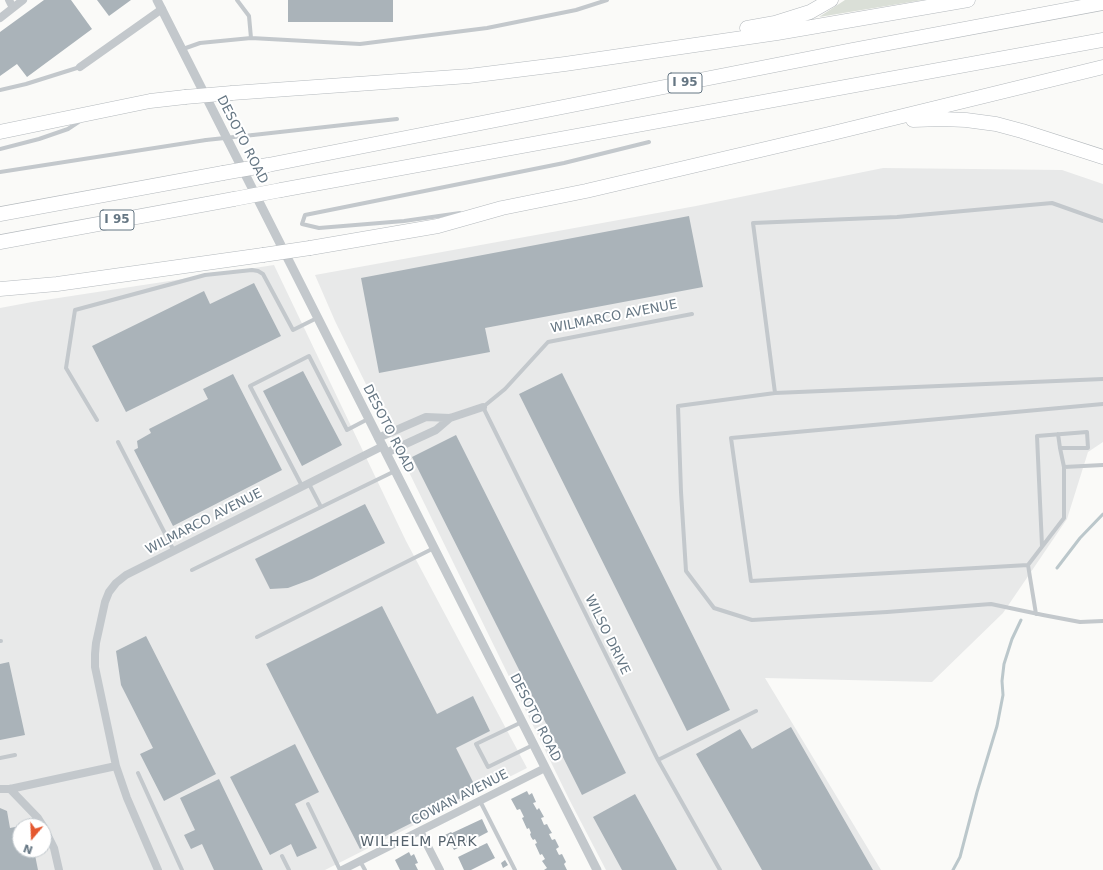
<!DOCTYPE html>
<html>
<head>
<meta charset="utf-8">
<style>
	body { margin:0 }
	#map { position:relative; width:1103px; height:870px; overflow:hidden; background:#fafaf8; font-family:"DejaVu Sans",sans-serif }
	canvas { display:block }
	.north { position:absolute; left:12px; top:818px; width:40px; height:40px; box-sizing:border-box; background:#fff; border:1px solid #c1c8cd; border-radius:50%; rotate:199deg; font-size:11px; font-weight:700; line-height:16px; text-align:center; color:#657683 }
	.north::after { content:''; display:block; margin:auto; width:14px; height:18px; background:#e4572e; clip-path:polygon(50% 0,100% 100%,50% 72%,0 100%) }
</style>
</head>
<body>
<div id="map">
<canvas width="1103" height="870"></canvas>
<div class="north">N</div>
</div>
<script>
const g = document.querySelector('canvas').getContext('2d');
g.lineJoin = 'round';
function fill(path, color) {
  g.fillStyle = color;
  g.fill(path, 'evenodd');
}
function shape(rows) {
  const path = new Path2D();
  for (const r of rows) {
    path.moveTo(r[0], r[1]);
    for (let i = 2; i < r.length; i += 2) path.lineTo(r[i], r[i + 1]);
  }
  return path;
}
function strokePath(path, color, width, dash) {
  g.strokeStyle = color;
  g.lineWidth = width;
  g.lineCap = dash ? 'butt' : 'round';
  g.setLineDash(dash || []);
  g.stroke(path);
}
function drawText(font, color, halo, rows, align = 'center') {
  g.font = font + ' "DejaVu Sans",sans-serif';
  g.lineWidth = 4;
  g.setLineDash([]);
  g.textBaseline = 'middle';
  g.strokeStyle = halo;
  g.fillStyle = color;
  for (const [text, x, y, turn = 0] of rows) {
    g.save();
    g.translate(x, y);
    g.rotate((+turn || 0) * Math.PI / 180);
    g.textAlign = isNaN(turn) ? turn : align;
    if (halo) g.strokeText(text, 0, 0);
    g.fillText(text, 0, 0);
    g.restore();
  }
}
fill(shape([
	[883,168,1062,170,1103,184,1103,442,1088,452,1067,519,1003,613,932,682,765,678,881,870,606,870,569,799,335,321,315,275,696,206],
	[274,265,406,541,527,768,325,870,0,870,0,308,32,302],
	[20,826,44,826,44,850,20,850]
]), '#e8e9e9');
fill(shape([
	[845,0,923,0,819,17]
]), '#dadfd7');
strokePath(shape([
	[1057,568,1080,538,1103,514],
	[953,870,960,857,977,792,997,726,1003,695,1002,681,1004,664,1012,639,1021,620]
]), '#bbc7cb', 3);
fill(shape([
	[44,0,71,0,92,29,27,77,17,64,0,76,0,32],
	[97,0,131,0,109,16],
	[288,0,393,0,393,22,288,22],
	[689,216,703,287,485,328,490,352,379,373,361,278],
	[254,283,281,336,126,412,92,346,204,291,210,304],
	[303,371,342,445,302,466,263,391],
	[562,373,730,710,687,731,519,394],
	[233,374,282,470,173,526,134,450,138,448,137,441,151,433,149,429,208,399,203,389],
	[456,435,626,773,582,795,412,457],
	[365,504,385,543,312,579,288,588,270,589,255,559],
	[382,606,437,714,473,696,490,731,456,748,477,790,360,849,266,664],
	[146,636,216,774,164,801,140,754,153,748,121,685,116,651],
	[9,662,25,735,0,740,0,664],
	[791,727,873,870,762,870,696,754,740,729,752,749],
	[295,744,319,792,295,804,317,848,297,857,291,844,270,855,230,777],
	[219,779,263,870,214,870,202,844,191,849,184,835,195,830,180,798],
	[527,791,529,795,532,793,536,802,533,803,537,810,539,808,544,817,541,818,544,825,547,824,549,828,552,833,549,834,552,840,555,839,559,847,556,849,559,855,562,854,566,862,564,864,567,870,544,870,547,868,542,861,545,859,542,854,540,855,535,844,537,843,535,839,533,840,531,837,530,834,531,833,529,828,527,829,522,818,524,817,520,809,517,810,511,799],
	[635,794,677,870,622,870,593,817],
	[0,808,7,811,10,828,20,826,20,850,34,850,38,870,0,870],
	[482,819,488,832,454,850,449,840,448,840,445,835,451,832,452,833],
	[487,843,495,858,471,870,464,870,458,857],
	[409,852,411,856,414,854,418,863,415,864,418,870,400,870,395,860],
	[505,860,508,865,503,868,501,863]
]), '#aab3b9');
const motorway = shape([
	[747,28,775,23,810,12,831,0],
	[232,93,469,76,565,64,777,33,968,0],
	[913,120,942,119,966,120,996,124,1022,131,1103,157],
	[0,132,150,101,185,97],
	[268,165,852,50,1103,3],
	[281,190,1103,40],
	[0,214,223,173],
	[0,242,234,199],
	[310,248,438,226,502,208,586,191,829,134,1103,67],
	[0,289,57,284,263,255]
]);
strokePath(motorway, '#b4b9bd', 15);
strokePath(shape([
	[237,0,249,16,251,38],
	[183,49,200,43,251,38,360,44,487,28,576,10,607,0],
	[0,90,26,84,80,67],
	[253,135,397,119],
	[0,149,39,139,68,129,80,121],
	[0,172,206,140],
	[460,213,404,221,319,228,302,224,305,215,564,163,649,142],
	[1103,221,1052,203,897,217,753,223,775,393,678,406,681,492,686,571,714,608,752,620,887,612,991,604,1043,615,1080,622,1103,621],
	[692,314,548,342,505,389,483,407,658,760,720,870],
	[775,393,1103,379],
	[1103,404,731,438,751,581,1028,565,1064,518,1064,467,1103,465],
	[97,420,66,368,75,310,205,275,252,270,258,271,263,274,293,330,317,318],
	[1058,434,1060,448],
	[118,442,174,551],
	[309,484,321,507],
	[302,486,250,386,309,356,347,430,368,419],
	[1042,546,1037,436,1087,432,1088,448,1060,448,1064,467],
	[1028,565,1036,614],
	[192,570,395,471],
	[257,637,434,548],
	[0,641,1,641],
	[522,722,476,744,488,767,533,745],
	[0,758,15,755],
	[658,760,756,711],
	[138,773,182,870],
	[480,801,515,870],
	[308,804,340,870],
	[282,856,289,870],
	[360,861,365,870]
]), '#c3c8cc', 4);
strokePath(shape([
	[9,0,13,8],
	[0,18,23,0],
	[80,67,162,9],
	[378,438,426,417,450,418,483,407],
	[386,453,436,430,450,418],
	[0,789,10,789,116,766],
	[10,789,38,818,43,826],
	[44,828,54,848,59,870],
	[420,831,440,870],
	[158,870,127,798,116,766,95,667,95,654,96,643,105,602,109,592,116,583,126,575,383,446],
	[342,870,545,768]
]), '#c3c8cc', 8);
strokePath(shape([
	[157,0,597,870]
]), '#c3c8cc', 9);
strokePath(motorway, '#fff', 14);
const motorwayBridge = shape([
	[185,97,232,93],
	[223,173,268,165],
	[234,199,281,190],
	[263,255,310,248]
]);
strokePath(motorwayBridge, '#b4b9bd', 15, []);
strokePath(shape([
	[206,140,253,135]
]), '#c3c8cc', 4);
strokePath(motorwayBridge, '#fff', 14);
for (const [x, y, w] of [
	[685,83,34],
	[117,220,34]
]) {
  const box = new Path2D();
  box.roundRect(x - w / 2, y - 10, w, 20, 3);
  g.fillStyle = '#fff';
  g.fill(box);
  strokePath(box, '#657683', 1);
}
drawText('bold 12px', '#657683', null, [
	["I 95",685,83],
	["I 95",117,220]
]);
drawText('13px', '#657683', '#fff', [
	["DESOTO ROAD",242,140,63],
	["WILMARCO AVENUE",614,317,-11],
	["DESOTO ROAD",388,429,63],
	["WILMARCO AVENUE",204,522,-27],
	["WILSO DRIVE",607,635,64],
	["DESOTO ROAD",535,718,63],
	["COWAN AVENUE",460,798,-27]
]);
g.letterSpacing = '1px';
drawText('14px', '#57646e', '#fff', [
	["WILHELM PARK",419,842]
]);
g.letterSpacing = '0px';
</script>
</body>
</html>
